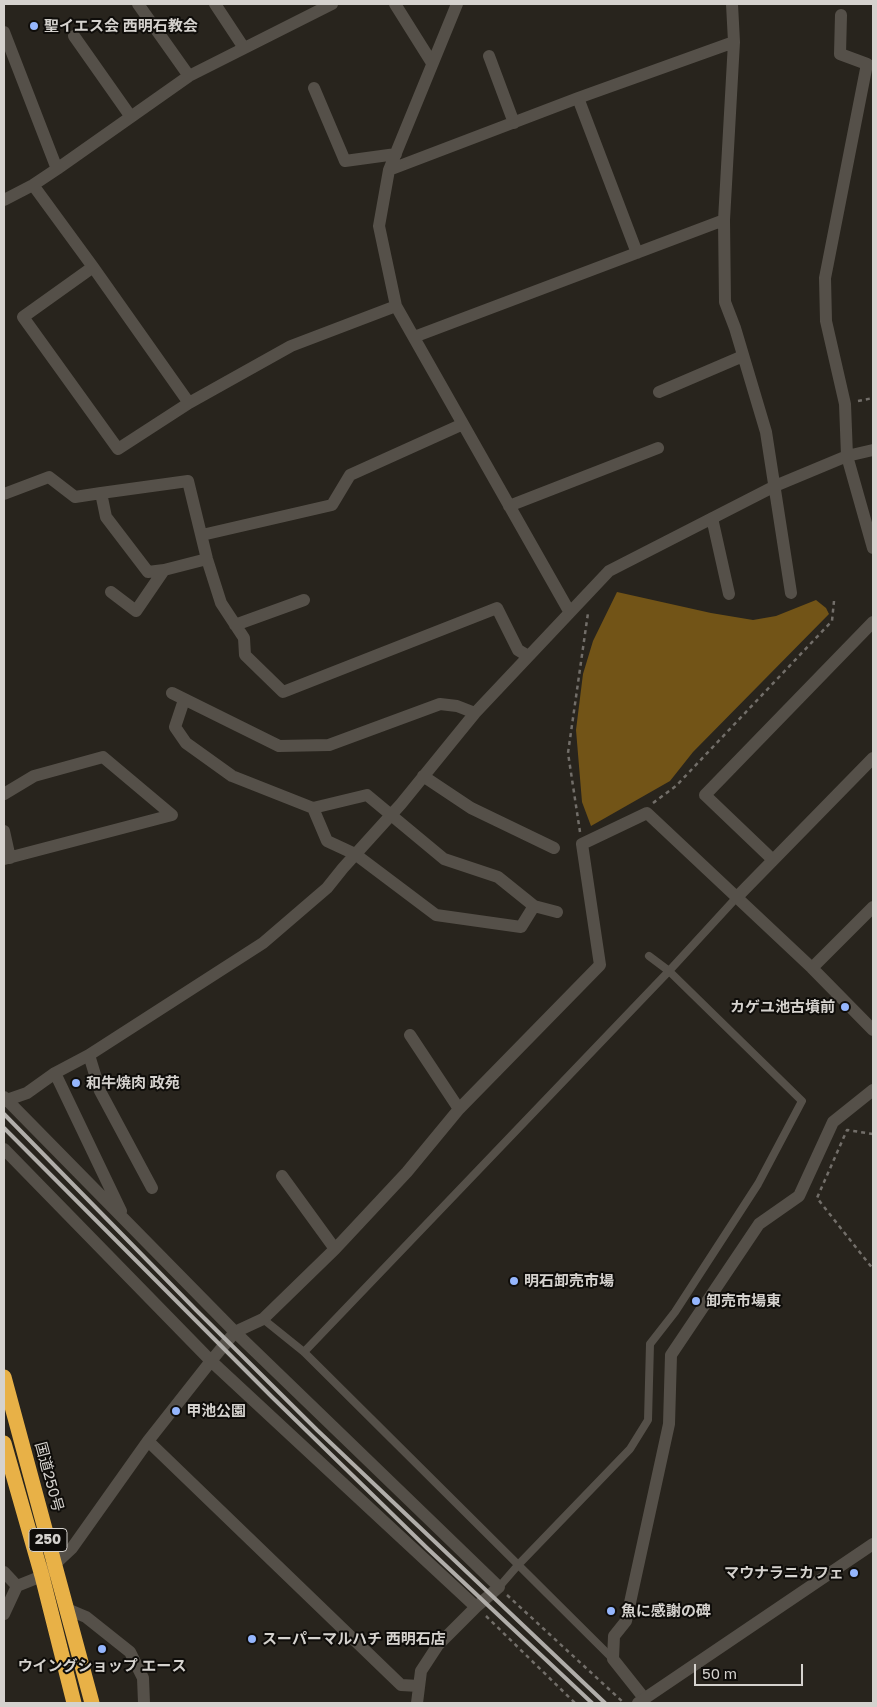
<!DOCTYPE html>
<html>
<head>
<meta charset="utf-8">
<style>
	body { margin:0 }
	#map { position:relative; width:877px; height:1707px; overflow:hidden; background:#28241d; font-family:"Golos Text",sans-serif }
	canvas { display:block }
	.frame { position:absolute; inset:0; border:5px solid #d5d2ce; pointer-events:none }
	.scale { position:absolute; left:694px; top:1664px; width:109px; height:22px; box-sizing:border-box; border:2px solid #d5d2ce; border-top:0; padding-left:6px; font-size:15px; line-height:18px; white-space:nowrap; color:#d5d2ce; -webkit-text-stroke:4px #0f0d0a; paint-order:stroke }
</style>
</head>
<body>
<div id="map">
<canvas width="877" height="1707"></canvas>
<div class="frame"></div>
<div class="scale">50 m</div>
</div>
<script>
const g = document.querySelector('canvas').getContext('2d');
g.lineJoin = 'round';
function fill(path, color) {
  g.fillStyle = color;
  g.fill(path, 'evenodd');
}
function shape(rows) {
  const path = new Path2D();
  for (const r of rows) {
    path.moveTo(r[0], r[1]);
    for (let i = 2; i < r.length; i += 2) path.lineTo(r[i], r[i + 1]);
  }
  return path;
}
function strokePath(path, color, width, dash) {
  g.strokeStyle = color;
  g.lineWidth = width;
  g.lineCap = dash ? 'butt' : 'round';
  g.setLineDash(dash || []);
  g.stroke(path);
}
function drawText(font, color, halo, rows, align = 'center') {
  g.font = font + ' "Golos Text","Noto Sans JP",sans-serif';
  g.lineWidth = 4;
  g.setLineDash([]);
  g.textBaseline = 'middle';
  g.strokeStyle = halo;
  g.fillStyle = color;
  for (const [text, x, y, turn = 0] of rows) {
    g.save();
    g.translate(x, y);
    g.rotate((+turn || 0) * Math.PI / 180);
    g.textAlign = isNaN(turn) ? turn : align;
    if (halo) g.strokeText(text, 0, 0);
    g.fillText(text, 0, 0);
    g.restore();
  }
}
fill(shape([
	[617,592,711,613,753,620,776,616,816,600,826,608,829,614,693,752,670,781,591,826,582,802,576,730,583,674,593,641]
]), '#725417');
strokePath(shape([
	[858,401,873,398],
	[653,803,676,786,832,621,834,601],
	[580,832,568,753,588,613],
	[873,1134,847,1130,817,1198,873,1269],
	[507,1595,624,1703],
	[486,1616,575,1703]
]), '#726e69', 2.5, [4, 4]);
strokePath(shape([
	[263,1319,304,1352,613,1659],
	[304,1352,669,971,737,897],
	[499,1587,519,1564,630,1449,648,1420,650,1344,675,1312,758,1184,802,1101,669,971,649,956]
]), '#555049', 8);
strokePath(shape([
	[138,4,189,76],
	[215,4,244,48],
	[395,4,432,63],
	[457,4,389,170,379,226,396,306,569,611],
	[732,4,734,42,724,220,725,302,735,328,766,432,791,593],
	[841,15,840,54,867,64,825,278,826,321,845,404,847,456,873,548],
	[4,32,57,169],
	[74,36,131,117],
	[489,56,514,123],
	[314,88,345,161,396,154],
	[578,98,637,253],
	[389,170,578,98,734,42],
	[33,185,93,267,189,403,291,346,396,306],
	[4,200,33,185,57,169,189,76,332,4],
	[93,267,23,317,118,449,189,403],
	[414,337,724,220],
	[659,392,743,356],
	[4,494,49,477,75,497,101,493],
	[509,506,658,448],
	[712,518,729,594],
	[202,535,332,505,350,475,463,424],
	[207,559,164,570,148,572,106,517,101,493,188,481,207,559,221,603,244,638,245,655,283,692,497,608,518,650,528,656],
	[111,592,136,611,164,570],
	[235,625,304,600],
	[172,693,279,746,329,745,440,704,457,706,475,713],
	[184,700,175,727,186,743,232,776,313,808,327,841,355,854,436,915,521,927,534,906],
	[423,776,471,808,554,848],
	[4,794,34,776,103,757,172,815,4,859],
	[313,808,367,795,444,859,498,877,534,906,557,912],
	[4,831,10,858],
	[773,860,705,795,873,622],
	[737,897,873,758],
	[873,907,812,968,873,1030],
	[410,1035,459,1109],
	[89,1055,100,1091,152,1188],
	[55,1073,121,1211],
	[4,1097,235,1332,499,1587,476,1607,438,1645,421,1671,417,1703],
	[4,1101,27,1093,55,1073,89,1055,263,943,327,888,343,868,401,804,475,713,609,571,775,486,847,456,873,450],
	[4,1149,211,1361,476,1607],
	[282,1176,335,1249],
	[148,1441,401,1685,419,1686],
	[4,1572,17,1586,42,1576,72,1548,148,1441,211,1361,235,1332,263,1319,335,1249,407,1172,459,1109,600,965,582,844,647,813,812,968],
	[67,1609,86,1617,130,1652,143,1678,144,1703],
	[4,1614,17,1586],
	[644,1698,613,1659,614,1636,626,1621,669,1424,671,1355,759,1224,799,1196,833,1122,873,1090]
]), '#555049', 12);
strokePath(shape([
	[638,1703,873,1544]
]), '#555049', 12);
strokePath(shape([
	[4,1377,92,1703],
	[4,1443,42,1576,74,1703]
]), '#e8b147', 15);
strokePath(shape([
	[4,1114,196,1310,317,1430,605,1703],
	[4,1128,272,1397,427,1548,592,1703]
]), '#b0ada9', 4);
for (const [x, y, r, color] of [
	[34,26,5,"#95b6fd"],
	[845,1007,5,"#95b6fd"],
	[76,1083,5,"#95b6fd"],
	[514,1281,5,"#95b6fd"],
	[696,1301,5,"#95b6fd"],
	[176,1411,5,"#95b6fd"],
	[854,1573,5,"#95b6fd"],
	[611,1611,5,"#95b6fd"],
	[252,1639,5,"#95b6fd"],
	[102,1649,5,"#95b6fd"]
]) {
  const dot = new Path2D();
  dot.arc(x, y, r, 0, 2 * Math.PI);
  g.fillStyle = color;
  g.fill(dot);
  strokePath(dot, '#0f0d0a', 2);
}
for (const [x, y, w] of [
	[48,1540,38]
]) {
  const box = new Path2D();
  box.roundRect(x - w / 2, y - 11.5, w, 23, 4);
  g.fillStyle = '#0f0d0a';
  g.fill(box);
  strokePath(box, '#d5d2ce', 1);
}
drawText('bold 14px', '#d5d2ce', null, [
	["250",48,1540]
]);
drawText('bold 15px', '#d5d2ce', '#0f0d0a', [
	["聖イエス会 西明石教会",44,26],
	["カゲユ池古墳前",835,1007,"right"],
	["和牛焼肉 政苑",86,1083],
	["明石卸売市場",524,1281],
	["卸売市場東",706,1301],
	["甲池公園",186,1411],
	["マウナラニカフェ",844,1573,"right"],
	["魚に感謝の碑",621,1611],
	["スーパーマルハチ 西明石店",262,1639],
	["ウイングショップ エース",102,1666,"center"]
], 'left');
drawText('15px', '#d5d2ce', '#0f0d0a', [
	["国道250号",49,1477,75]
]);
</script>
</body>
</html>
